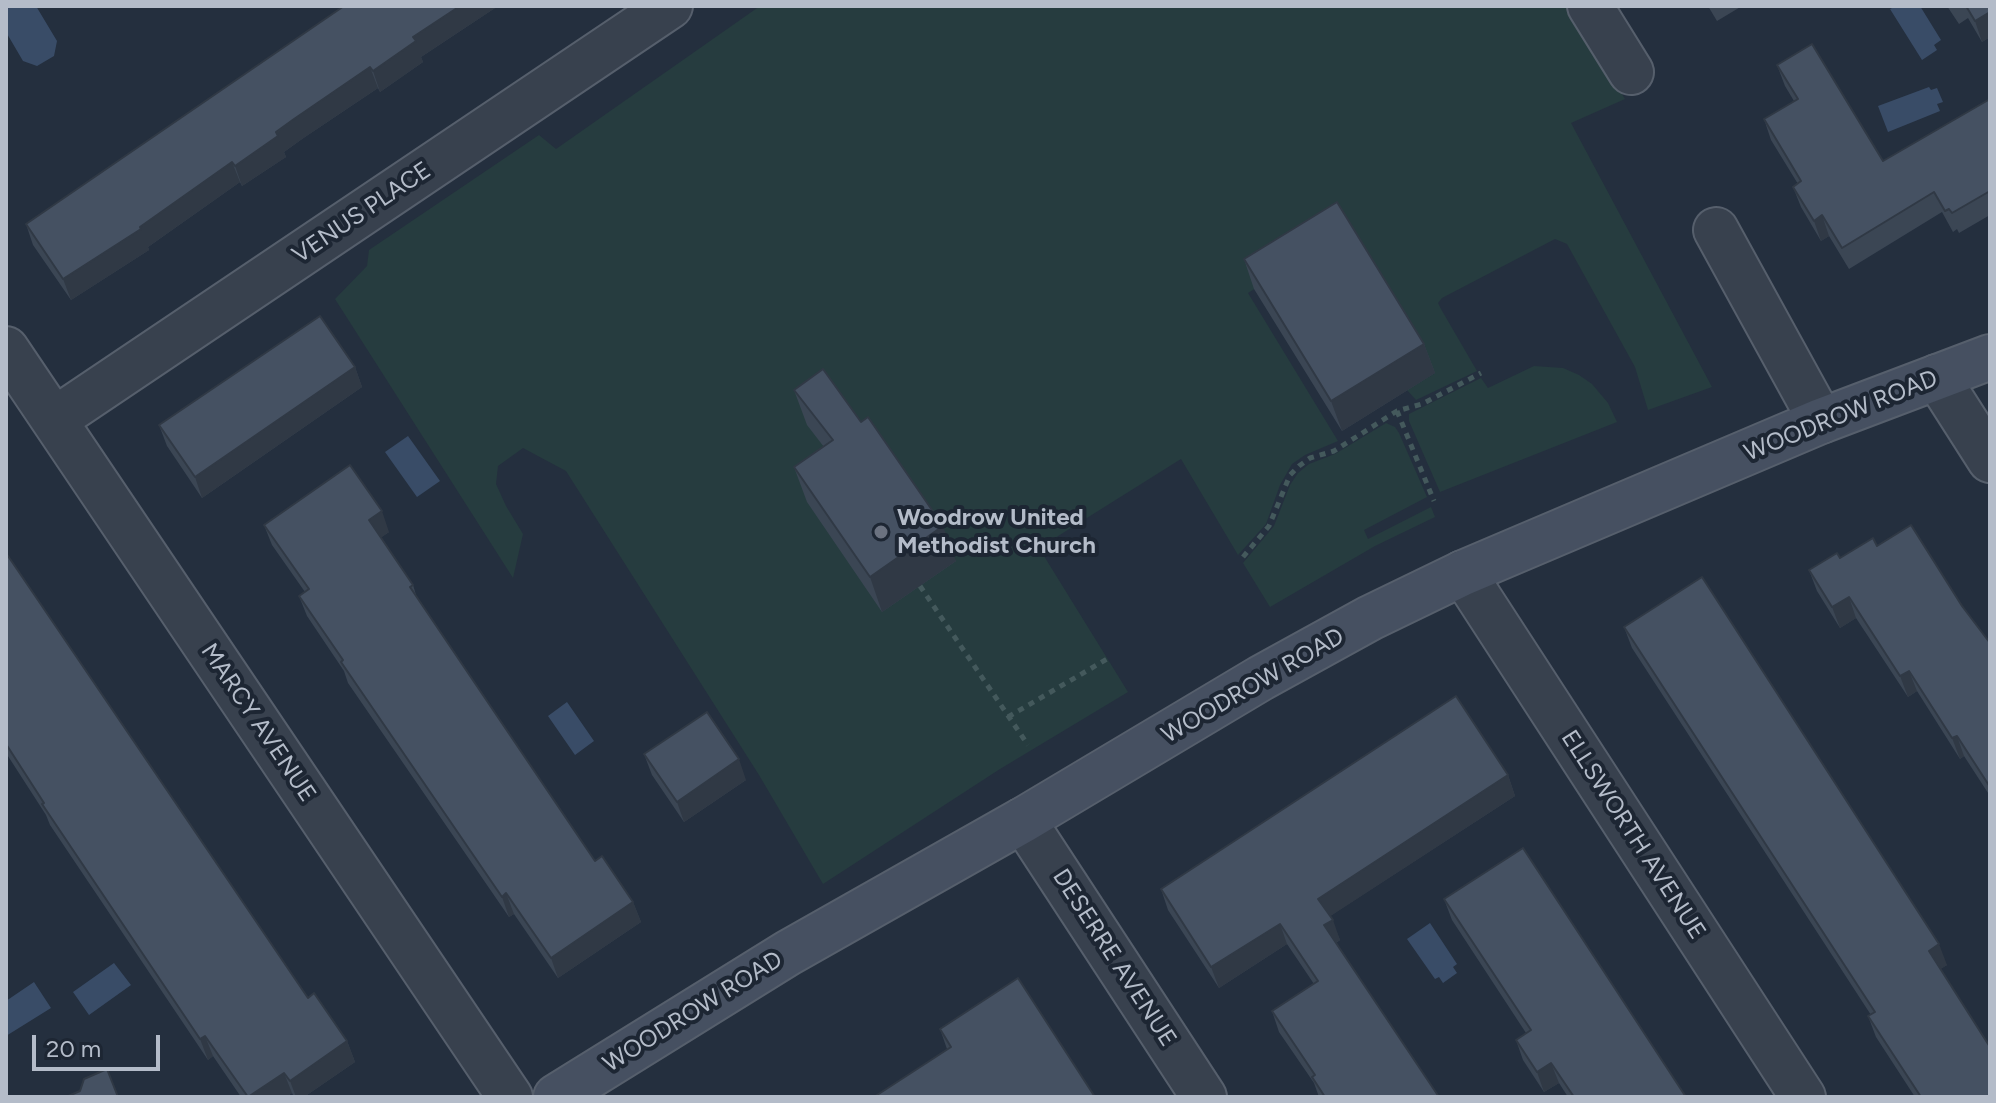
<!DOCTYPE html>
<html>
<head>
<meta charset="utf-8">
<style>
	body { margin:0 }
	#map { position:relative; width:1996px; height:1103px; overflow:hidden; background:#242f3e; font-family:Figtree,sans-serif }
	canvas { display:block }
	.frame { position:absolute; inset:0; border:8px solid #b4bcc9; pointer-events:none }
	.scale { position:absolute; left:32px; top:1035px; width:128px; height:36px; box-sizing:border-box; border:4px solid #b4bcc9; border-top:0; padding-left:10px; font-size:24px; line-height:28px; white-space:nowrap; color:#b4bcc9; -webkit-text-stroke:6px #1d2633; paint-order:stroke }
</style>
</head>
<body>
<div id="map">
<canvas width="1996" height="1103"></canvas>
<div class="frame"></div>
<div class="scale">20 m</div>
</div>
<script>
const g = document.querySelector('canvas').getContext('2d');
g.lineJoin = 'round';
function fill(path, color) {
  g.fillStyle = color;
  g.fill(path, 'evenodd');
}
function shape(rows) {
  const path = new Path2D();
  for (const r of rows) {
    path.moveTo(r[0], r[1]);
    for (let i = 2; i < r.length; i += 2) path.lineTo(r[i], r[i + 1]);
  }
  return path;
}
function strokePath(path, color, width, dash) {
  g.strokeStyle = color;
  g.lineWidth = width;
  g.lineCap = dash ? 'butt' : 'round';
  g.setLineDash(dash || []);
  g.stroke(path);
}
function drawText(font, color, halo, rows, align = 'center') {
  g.font = font + ' Figtree,sans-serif';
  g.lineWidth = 8;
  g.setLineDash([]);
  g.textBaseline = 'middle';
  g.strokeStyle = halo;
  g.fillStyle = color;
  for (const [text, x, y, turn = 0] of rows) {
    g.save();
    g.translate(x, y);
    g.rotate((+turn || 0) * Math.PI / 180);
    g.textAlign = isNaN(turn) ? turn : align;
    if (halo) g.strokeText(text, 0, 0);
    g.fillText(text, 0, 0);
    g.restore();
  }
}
fill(shape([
	[760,6,1567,6,1625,99,1571,123,1712,387,1648,410,1635,367,1567,244,1555,239,1442,298,1438,303,1441,309,1477,371,1416,400,1407,390,1435,373,1347,231,1248,293,1338,441,1305,455,1292,464,1280,485,1266,524,1238,555,1181,459,1039,548,1128,692,1000,769,823,884,759,775,566,471,523,448,498,466,496,484,506,506,523,534,513,578,335,299,367,266,369,250,539,135,556,149],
	[1534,366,1563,368,1579,375,1592,384,1608,403,1617,422,1440,492,1409,421,1409,414,1481,378,1488,388],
	[1386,423,1395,427,1399,433,1427,497,1364,530,1368,539,1431,507,1435,517,1375,546,1270,607,1243,563,1274,526,1290,485,1298,473,1309,464,1335,454]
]), '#263c3f');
fill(shape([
	[6,6,36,6,57,41,54,56,37,66,23,61,6,32],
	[1896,6,1920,6,1941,40,1934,45,1937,50,1922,60,1890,9],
	[1929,87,1931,90,1937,88,1943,102,1937,104,1940,111,1888,132,1878,106],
	[408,436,440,481,417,497,385,452],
	[567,702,594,741,575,755,548,716],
	[1430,923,1457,964,1453,967,1457,973,1443,983,1439,977,1435,979,1407,939],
	[114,963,131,985,89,1015,73,992],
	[34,982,51,1008,6,1036,6,1001]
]), '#394c67');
const street = shape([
	[1590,6,1631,72],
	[1716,230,1821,421],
	[6,349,510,1097],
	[1937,377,1990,460],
	[54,420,670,6],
	[1463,573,1803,1097],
	[1023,820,1204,1097]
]);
const secondary = shape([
	[556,1097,788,953,1023,820,1261,678,1370,618,1463,573,1821,421,1990,357]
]);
strokePath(street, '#565f6c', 48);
strokePath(secondary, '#565f6c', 48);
strokePath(shape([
	[1397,411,1434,501],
	[1243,557,1269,526,1290,475,1299,466,1310,458,1334,451,1397,411,1422,404,1481,373],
	[920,586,1028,745],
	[1008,717,1107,659]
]), '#44595c', 5, [6, 6]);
strokePath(street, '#38414e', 44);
strokePath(secondary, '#465061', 44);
fill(shape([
	[344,6,498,6,421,57,423,62,380,92,378,88,302,139,284,152,286,157,242,186,240,182,148,247,149,250,71,300,33,245,26,224],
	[1708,6,1742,6,1717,21],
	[1947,6,1990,6,1990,37,1982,42,1968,18,1959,24],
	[1777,65,1883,161,1990,99,1990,215,1959,233,1957,229,1953,232,1942,212,1849,269,1829,236,1821,241,1801,207,1793,187,1798,184,1771,140,1764,119,1794,101,1785,86],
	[1244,259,1424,344,1435,373,1342,431,1254,289],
	[355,367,362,387,202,498,167,446,159,425],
	[794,390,956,561,882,612,807,502,794,467,824,447,807,425],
	[264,525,389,532,380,538,413,585,417,598,595,861,633,902,641,922,558,978,514,914,509,917,348,683,344,671,307,616,299,596,305,592,272,545],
	[1877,546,1962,606,1990,643,1990,796,1964,756,1960,759,1917,691,1908,697,1856,618,1840,628,1817,591,1809,570,1840,558],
	[6,553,308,998,347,1041,355,1062,304,1097,294,1097,292,1093,286,1097,241,1097,213,1056,208,1060,50,825,46,815,6,753],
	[1624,627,1947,965,1940,969,1990,1097,1915,1097,1876,1037,1868,1016,1871,1015,1632,648],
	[644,754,746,780,684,822,652,775],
	[1508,775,1515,796,1330,916,1340,940,1336,943,1439,1097,1319,1097,1314,1083,1279,1032,1272,1011,1314,984,1287,944,1219,988,1168,910,1161,889],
	[1444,899,1686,1097,1568,1097,1559,1083,1544,1092,1523,1060,1516,1040,1526,1033,1452,920],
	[940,1029,1095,1097,947,1049]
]), '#3b4654');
fill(shape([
	[460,6,498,6,421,57,423,62,380,92,373,71,413,37],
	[1990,12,1990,37,1982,42,1975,21],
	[370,67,378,88,302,139,284,152,286,157,242,186,235,166,294,119],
	[232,162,240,182,148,247,149,250,71,300,63,279],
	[1822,215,1829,236,1821,241,1814,221],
	[1424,344,1435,373,1342,431,1331,401],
	[355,367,362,387,202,498,195,477],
	[382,511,389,532,376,541,369,520],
	[943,526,956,561,882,612,870,577],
	[1849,597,1856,618,1840,628,1832,607],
	[1909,671,1917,691,1908,697,1900,676],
	[1957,736,1964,756,1960,759,1952,738],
	[739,759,746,780,684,822,677,802],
	[1508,775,1515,796,1326,919,1318,899],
	[506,893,514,914,509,917,502,897],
	[633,902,641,922,558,978,551,958],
	[1333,920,1340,940,1331,946,1324,925],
	[1280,924,1287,944,1219,988,1211,967],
	[1939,944,1947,965,1936,972,1929,951],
	[205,1036,213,1056,208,1060,200,1039],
	[347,1041,355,1062,304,1097,296,1097,290,1081],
	[1551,1063,1559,1083,1544,1092,1537,1072],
	[284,1073,292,1093,286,1097,248,1097]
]), '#303945');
const building = shape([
	[344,6,460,6,413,37,416,41,373,71,370,67,294,119,276,132,278,136,235,166,232,162,140,227,141,229,63,279,26,224,344,6],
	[1966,6,1990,6,1990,12,1975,21,1966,6],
	[1812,44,1883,161,1990,99,1990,191,1952,213,1949,209,1945,211,1934,192,1842,248,1822,215,1814,221,1793,187,1801,181,1764,119,1798,99,1777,65,1812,44],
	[1337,202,1424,344,1331,401,1244,259,1337,202],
	[320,316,355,367,195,477,159,425,320,316],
	[823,369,861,422,868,417,943,526,870,577,794,467,833,440,794,390,823,369],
	[350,465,382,511,369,520,413,585,410,587,595,861,602,856,633,902,551,958,506,893,502,897,341,662,343,660,299,596,309,589,264,525,350,465],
	[1911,525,1962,606,1990,643,1990,787,1957,736,1952,738,1909,671,1900,676,1849,597,1832,607,1809,570,1837,553,1840,558,1873,538,1877,546,1911,525],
	[6,553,308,998,314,993,347,1041,290,1081,284,1073,248,1097,205,1036,200,1039,42,804,44,803,6,744,6,553],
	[1702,577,1939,944,1929,951,1990,1047,1990,1097,1921,1097,1868,1016,1875,1012,1624,627,1702,577],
	[1456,696,1508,775,1318,899,1333,920,1324,925,1439,1097,1325,1097,1312,1077,1315,1075,1272,1011,1318,981,1280,924,1211,967,1161,889,1456,696],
	[707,712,739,759,677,802,644,754,707,712],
	[1523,848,1686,1097,1574,1097,1551,1063,1537,1072,1516,1040,1531,1030,1444,899,1523,848],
	[1018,978,1095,1097,874,1097,951,1047,940,1029,1018,978],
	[107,1069,118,1097,66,1097,80,1091,84,1079,107,1069]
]);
fill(building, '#455162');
strokePath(building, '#303945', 2);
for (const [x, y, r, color] of [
	[881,532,8,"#6b7280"]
]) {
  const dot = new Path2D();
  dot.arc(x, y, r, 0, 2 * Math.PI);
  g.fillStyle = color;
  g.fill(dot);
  strokePath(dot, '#1d2633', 3);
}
drawText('24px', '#b4bcc9', '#1d2633', [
	["VENUS PLACE",362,213,-34],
	["WOODROW ROAD",1841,416,-22],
	["WOODROW ROAD",1253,686,-30],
	["MARCY AVENUE",258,723,56],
	["ELLSWORTH AVENUE",1633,835,57],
	["DESERRE AVENUE",1114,958,57],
	["WOODROW ROAD",693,1012,-32]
]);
drawText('bold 24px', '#b4bcc9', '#1d2633', [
	["Woodrow United",897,518],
	["Methodist Church",897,546]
], 'left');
</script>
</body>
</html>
